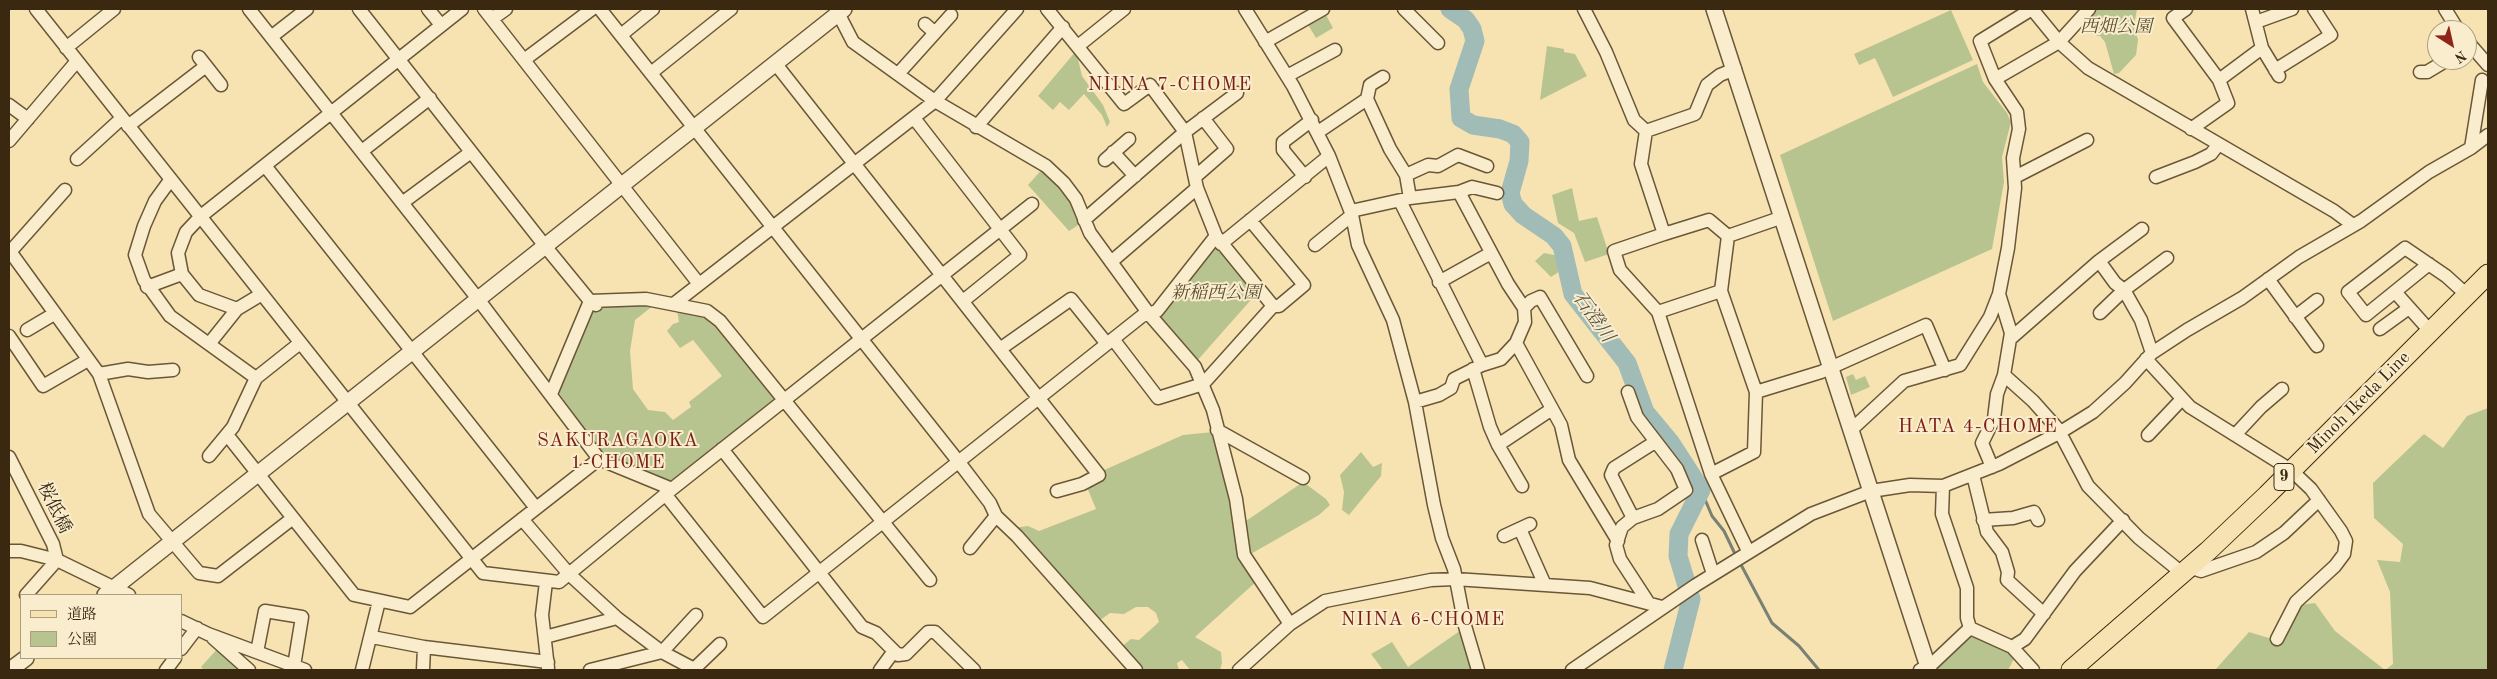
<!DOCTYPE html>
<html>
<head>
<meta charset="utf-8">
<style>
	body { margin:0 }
	#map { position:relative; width:2497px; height:679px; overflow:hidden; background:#f7e3b2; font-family:"Old Standard TT","Noto Serif JP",serif }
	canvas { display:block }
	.frame { position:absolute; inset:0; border:10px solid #3a2810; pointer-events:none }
	.legend { position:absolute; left:20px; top:594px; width:162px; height:65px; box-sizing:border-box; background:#faedcd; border:1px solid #ad9e81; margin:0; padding:6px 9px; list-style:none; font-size:15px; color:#3a2810 }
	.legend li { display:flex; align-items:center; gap:10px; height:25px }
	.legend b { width:25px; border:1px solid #ad9e81 }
	.north { position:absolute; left:2427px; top:20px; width:50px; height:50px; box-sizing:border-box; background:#faedcd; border:1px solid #ad9e81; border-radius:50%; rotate:145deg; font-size:14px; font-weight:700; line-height:20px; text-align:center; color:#3a2810 }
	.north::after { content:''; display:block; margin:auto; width:18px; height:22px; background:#8f2418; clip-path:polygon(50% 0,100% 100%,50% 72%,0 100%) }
</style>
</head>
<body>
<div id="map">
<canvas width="2497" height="679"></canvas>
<div class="frame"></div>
<ul class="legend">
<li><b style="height:6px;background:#f7e3b2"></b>道路</li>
<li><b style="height:14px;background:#b8c48f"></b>公園</li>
</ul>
<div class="north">N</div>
</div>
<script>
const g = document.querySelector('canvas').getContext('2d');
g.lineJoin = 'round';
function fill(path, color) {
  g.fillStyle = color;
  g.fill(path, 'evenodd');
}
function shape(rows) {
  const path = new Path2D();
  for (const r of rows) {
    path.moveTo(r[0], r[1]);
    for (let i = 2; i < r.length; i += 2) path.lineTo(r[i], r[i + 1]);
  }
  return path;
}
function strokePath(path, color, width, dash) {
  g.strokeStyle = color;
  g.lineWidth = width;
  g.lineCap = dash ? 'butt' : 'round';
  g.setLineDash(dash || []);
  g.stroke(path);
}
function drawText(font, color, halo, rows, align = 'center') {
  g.font = font + ' "Old Standard TT","Noto Serif JP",serif';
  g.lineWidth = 4;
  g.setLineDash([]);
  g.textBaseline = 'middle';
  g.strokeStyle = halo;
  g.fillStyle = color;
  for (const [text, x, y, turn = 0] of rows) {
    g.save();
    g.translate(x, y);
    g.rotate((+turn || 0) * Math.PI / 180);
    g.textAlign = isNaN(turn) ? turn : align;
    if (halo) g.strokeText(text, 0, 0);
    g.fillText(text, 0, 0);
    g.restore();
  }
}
fill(shape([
	[2093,9,2137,9,2134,26,2138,40,2136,55,2119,73,2114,74,2105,42,2100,36,2097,36,2086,18],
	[1951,10,1973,60,1893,97,1875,58,1859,65,1854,54],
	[1325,13,1333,28,1316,38,1307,23],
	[1547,46,1564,49,1564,52,1575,54,1587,76,1540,100],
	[1076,51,1082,76,1103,105,1110,122,1107,127,1102,115,1084,94,1069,110,1060,102,1053,110,1038,96],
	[1977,64,1983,82,2007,113,2011,122,2002,157,2004,182,1992,249,1833,321,1780,155],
	[1044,167,1060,182,1083,222,1069,231,1028,185],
	[1572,188,1579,221,1597,217,1609,254,1585,262,1574,233,1558,223,1552,195],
	[1214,245,1219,245,1257,293,1196,362,1157,317],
	[1544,253,1559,256,1563,269,1551,277,1535,261],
	[601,304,654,305,635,320,630,351,633,389,648,410,665,412,673,420,691,407,689,402,722,376,693,340,680,348,667,331,673,324,679,322,677,310,710,319,775,398,669,485,599,450,559,393,593,309],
	[1853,374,1856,380,1865,376,1870,387,1851,395,1846,377],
	[2488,408,2488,670,2215,670,2249,632,2279,641,2300,605,2315,603,2335,631,2385,670,2393,664,2390,592,2377,560,2400,562,2403,544,2374,518,2373,483,2424,434,2443,448,2467,416],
	[1213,432,1258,580,1195,637,1221,652,1222,663,1220,670,1190,670,1182,660,1177,663,1179,670,1141,670,1120,648,1131,639,1139,640,1159,622,1156,613,1148,607,1136,607,1124,614,1110,613,1099,621,1014,528,1028,526,1039,531,1096,509,1086,485,1102,471,1183,435],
	[1361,452,1373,467,1382,463,1381,476,1349,515,1342,510,1344,492,1340,475],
	[1303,482,1326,499,1330,505,1319,515,1249,555,1243,523],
	[1464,628,1475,670,1383,670,1371,654,1392,642,1408,667],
	[1971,633,2003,645,2015,657,2008,670,1938,670,1936,664],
	[218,648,242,670,204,670,201,667]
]), '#b8c48f');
strokePath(shape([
	[1701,490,1712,516,1724,531,1736,556],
	[1739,561,1772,623,1799,646,1819,670]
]), '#788174', 3);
strokePath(shape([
	[1450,9,1466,20,1472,29,1475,41,1459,89,1461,118,1473,125,1500,129,1513,134,1520,142,1519,161,1510,193,1513,204,1523,215,1554,236,1562,246,1573,294,1627,363,1645,412,1670,442,1701,490,1679,534,1678,556,1691,599,1673,670]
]), '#a1bcb7', 19);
const minor = shape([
	[36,9,483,573,559,582,672,489,1032,204],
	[249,9,478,299,599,459,672,489],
	[359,9,545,246,590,301,646,299,707,311,720,321,930,580],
	[428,9,441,25],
	[484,9,699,284],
	[600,9,958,461,990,503,996,516,1017,536,1136,670],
	[836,9,853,42,935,101,1046,166,1064,183,1076,199,1090,233,1149,314,1195,367,1213,410,1236,499,1244,555,1290,624],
	[1047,9,1124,104,1150,85,1185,132,1197,188,1216,236,1273,306,1279,306,1304,285,1250,220],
	[1245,9,1293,86,1329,156,1352,215,1358,245,1393,320,1415,402,1434,505,1442,538,1454,569,1465,626,1478,670],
	[1404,9,1438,43],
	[1584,9,1606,52,1634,120,1646,131],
	[2032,9,2059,42,2088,68,2334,211,2353,225],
	[2186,9,2173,18,2219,80,2228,103,2191,129],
	[2445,9,2458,30],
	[492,19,506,9],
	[2256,22,2292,9],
	[925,24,935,33],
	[621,35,653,9],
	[271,37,307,9],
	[2467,41,2488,65],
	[1265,42,1323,9],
	[1078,46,1124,9],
	[66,48,114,9],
	[2262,48,2279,76],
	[199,57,221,85],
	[524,60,592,9],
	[775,63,1099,475,1082,484,1057,491],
	[1735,69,1720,75,1707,85,1695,114,1646,131,1641,164,1664,234,1614,251,1620,270,1658,312,1711,474,1748,551],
	[2275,70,2331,35,2314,9],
	[2420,72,2427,72,2447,60],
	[651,73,731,9],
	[898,74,951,15],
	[1287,76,1335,50],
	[1383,77,1370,85,1367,99,1390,149,1406,175,1410,198],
	[1995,79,2059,42,2089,9],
	[2219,80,2262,48,2252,9],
	[9,105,28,119],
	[914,118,1020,255,963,301],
	[128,126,206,66],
	[976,127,1063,27],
	[1318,132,1367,99],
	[9,141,77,61],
	[2471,148,2482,80],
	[362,151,430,98],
	[1113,152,1135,176],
	[77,159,122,118],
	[1105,160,1129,139],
	[266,167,536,508],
	[1406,175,1428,165,1438,166,1458,155,1487,166],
	[1195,177,1227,149,1203,118],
	[1305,177,1283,150,1283,142,1312,120],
	[2015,177,2087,140],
	[2156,177,2195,162,2211,154,2218,145],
	[171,179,155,201,144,226,135,255,144,280,170,316,256,378],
	[1459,192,1472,187,1497,193],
	[1400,201,1482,365],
	[402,203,471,152],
	[1351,211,1410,198,1459,192,1508,284,1524,308],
	[1084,220,1185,132,1237,93],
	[1664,234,1709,220,1728,236,1780,218],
	[1221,244,1329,156],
	[1315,245,1352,215],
	[9,250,99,374,149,514,199,573,218,576,293,518],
	[10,252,65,190],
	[2099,261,2115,283,2124,290,2141,320,2152,353],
	[1111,262,1197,188],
	[2429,264,2366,315,2348,292,2405,248,2446,276,2467,295],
	[2268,279,2317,346],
	[1439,282,1491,253],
	[147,287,182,274],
	[2396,293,2430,331],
	[675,303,935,101,1017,9],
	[237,309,199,295,182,274,178,253,186,232,201,216,462,9],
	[1658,312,1721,291],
	[2100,313,2124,290,2167,258],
	[2295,317,2317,300],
	[2380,329,2409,308],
	[27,330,54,314],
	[9,336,43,386,88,360],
	[1113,339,1158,398,1203,384,1273,306],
	[2010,339,2099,261,2142,229],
	[1516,343,1561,425,1569,460,1618,541],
	[209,344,237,309,262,294],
	[1000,349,1071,299,1107,344],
	[2146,359,2190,407,2291,470,2311,489,2341,531,2346,541,2344,554,2335,566,2296,602,2277,639],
	[1473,369,1490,427,1498,445,1522,486],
	[99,374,128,369,148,372,173,370],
	[2004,375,2033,401,2058,429,2088,486,2139,538,2182,573],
	[1628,392,1637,417,1677,469,1686,490,1658,509,1633,518,1622,527,1616,545,1620,559,1648,602],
	[1756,392,1821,372,1926,325,1945,370],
	[551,394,590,301,596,305],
	[1415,402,1439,395,1451,388,1454,379,1482,365,1501,359,1516,343,1525,322,1524,308,1531,301,1540,297,1587,376],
	[1217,430,1303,478],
	[1851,430,1904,381,1960,365,1990,317,1999,294,2008,248,2015,188,2013,158,2019,129,2017,112,1995,79,1980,41,2032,9],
	[2148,435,2182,399],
	[2235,435,2261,407,2282,389],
	[228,436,354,595,410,607,599,459],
	[1498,445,1552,409],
	[722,449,862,627,876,633,898,655,906,654,928,632,935,632,974,670],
	[209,456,233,427,256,378,300,343],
	[9,457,53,544,57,560,26,595],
	[1992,467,1982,443,1994,419,1997,394,2004,375,2011,333,1999,294],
	[1711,474,1754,452,1756,392,1721,291,1728,236],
	[1973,475,1987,532,2002,552,2008,572,2007,580,2044,614],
	[1943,486,1942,514,1967,588,1967,618,1970,628,2012,647,2025,639,2075,571,2123,520],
	[665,494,763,617,1142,316,1157,311,1216,236],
	[1633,518,1611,475,1614,468,1655,442],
	[522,519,569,574,617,618,662,652,696,670],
	[1983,520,2013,518,2034,512,2038,520],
	[1520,529,1545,585],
	[1504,536,1530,524],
	[1702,540,1713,574],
	[970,548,996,516],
	[9,551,21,551,57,560,129,595],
	[2189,567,2201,571,2256,552,2284,533,2319,500],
	[546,582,542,615,548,668],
	[181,621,208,634,305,670],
	[372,637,424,647,548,662],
	[545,637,617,618],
	[213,638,249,670],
	[2012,647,2033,670],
	[181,649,197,628],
	[257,652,265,611,302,617,294,666],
	[694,669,720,644],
	[166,670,175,658],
	[362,670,379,601],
	[423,670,424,647],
	[590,670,662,652,696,615],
	[880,670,894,651],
	[1239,670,1290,624,1325,601,1431,580,1455,579,1590,588,1662,607],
	[1572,670,1696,585,1811,514,1871,491,1910,485,1943,486,1999,464,2059,433,2093,412,2125,383,2152,353,2187,330,2242,298,2299,257,2361,221,2429,172,2471,148,2488,135],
	[1920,670,1933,663,1970,628]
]);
const tertiary = shape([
	[1714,9,1929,670],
	[105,595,844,9],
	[10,670,26,658]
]);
const primary = shape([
	[2071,670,2208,551,2267,495,2488,274]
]);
strokePath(minor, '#695738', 15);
strokePath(tertiary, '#695738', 18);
strokePath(primary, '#3a2810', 21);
strokePath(minor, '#faedcd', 12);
strokePath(tertiary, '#faedcd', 15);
strokePath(primary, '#f7e3b2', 19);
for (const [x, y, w] of [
	[2284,477,20]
]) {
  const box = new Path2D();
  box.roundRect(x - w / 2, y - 13.5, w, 27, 4);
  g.fillStyle = '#faedcd';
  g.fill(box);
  strokePath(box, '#3a2810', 1);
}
drawText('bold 16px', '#3a2810', null, [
	["9",2284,477]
]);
drawText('italic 18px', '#5a4f30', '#faedcd', [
	["西畑公園",2116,27],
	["新稲西公園",1216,293]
]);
drawText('18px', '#3a2810', '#faedcd', [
	["Minoh Ikeda Line",2359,403,-45],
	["桜低橋",54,508,64]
]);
g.letterSpacing = '1px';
drawText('19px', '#7a1f14', '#faedcd', [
	["NIINA 7-CHOME",1170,85],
	["HATA 4-CHOME",1978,427],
	["SAKURAGAOKA",618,441],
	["1-CHOME",618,463],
	["NIINA 6-CHOME",1423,620]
]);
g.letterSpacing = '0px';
drawText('italic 19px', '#595442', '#faedcd', [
	["石澄川",1593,317,55]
]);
</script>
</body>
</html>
